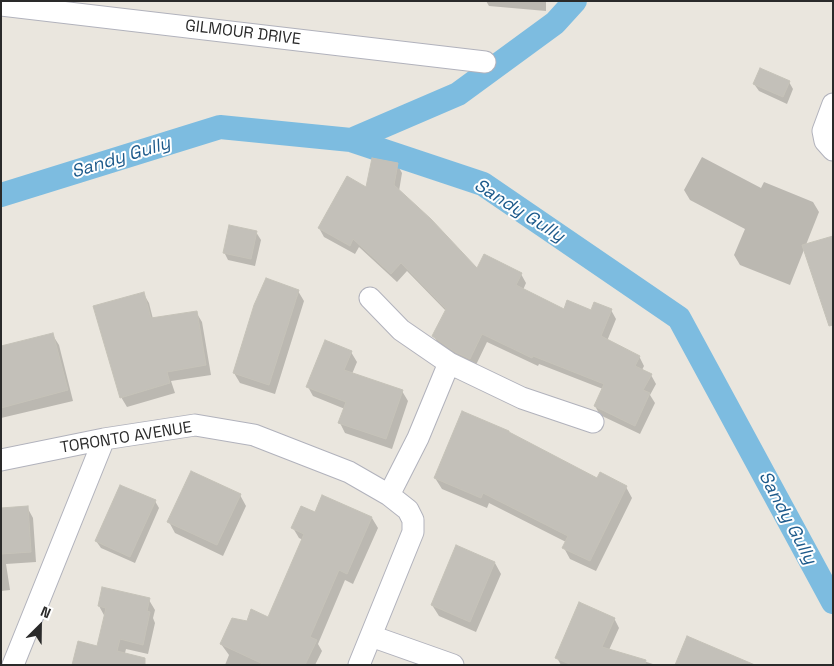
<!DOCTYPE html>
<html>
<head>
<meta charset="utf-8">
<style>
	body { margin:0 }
	#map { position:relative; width:834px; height:666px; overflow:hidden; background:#eae6de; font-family:"Space Grotesk",sans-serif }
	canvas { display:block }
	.frame { position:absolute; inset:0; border:2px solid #2a2a2a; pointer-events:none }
	.north { position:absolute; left:15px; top:601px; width:50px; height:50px; -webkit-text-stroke:4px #fff; paint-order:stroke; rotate:23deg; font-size:14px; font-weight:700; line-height:20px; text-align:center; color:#2a2a2a }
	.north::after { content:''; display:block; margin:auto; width:18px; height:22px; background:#2a2a2a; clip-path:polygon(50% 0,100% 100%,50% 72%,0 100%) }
</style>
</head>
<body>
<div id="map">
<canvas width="834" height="666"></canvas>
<div class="frame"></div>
<div class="north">N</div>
</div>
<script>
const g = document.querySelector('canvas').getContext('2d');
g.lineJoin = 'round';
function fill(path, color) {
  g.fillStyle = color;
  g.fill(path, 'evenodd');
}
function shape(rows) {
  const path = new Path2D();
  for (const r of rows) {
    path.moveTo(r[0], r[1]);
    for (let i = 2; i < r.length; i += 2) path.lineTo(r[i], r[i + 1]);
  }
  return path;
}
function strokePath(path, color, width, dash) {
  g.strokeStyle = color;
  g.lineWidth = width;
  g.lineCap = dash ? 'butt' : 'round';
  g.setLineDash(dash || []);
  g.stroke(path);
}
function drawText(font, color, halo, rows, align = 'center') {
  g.font = font + ' "Space Grotesk",sans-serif';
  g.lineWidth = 4;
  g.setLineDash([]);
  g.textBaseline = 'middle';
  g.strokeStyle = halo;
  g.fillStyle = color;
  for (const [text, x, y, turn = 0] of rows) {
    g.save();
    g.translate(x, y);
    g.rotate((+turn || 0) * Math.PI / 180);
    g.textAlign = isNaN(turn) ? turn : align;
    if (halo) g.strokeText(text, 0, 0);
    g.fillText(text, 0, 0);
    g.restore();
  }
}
fill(shape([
	[486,1,546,1,546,11,489,6],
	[789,82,793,89,787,104,759,91,754,84],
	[702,157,761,188,764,182,813,202,819,212,790,285,740,265,734,255,745,229,690,200,684,190],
	[397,164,402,173,399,191,478,270,521,274,526,283,523,290,564,310,611,310,616,319,607,341,639,356,644,366,642,370,651,375,656,384,650,395,655,403,640,434,600,415,595,406,603,389,539,364,538,366,487,342,475,367,439,346,434,336,446,311,407,271,397,282,359,247,355,254,324,237,319,228],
	[256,232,261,240,255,266,228,260,224,252],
	[298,291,304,301,275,394,240,383,234,373],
	[143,293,149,303,153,319,196,312,202,322,211,375,171,381,175,393,127,407,121,397],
	[52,334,59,345,73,401,1,418,1,348],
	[351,352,357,362,352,374,402,391,408,401,392,449,345,433,340,423,345,409,313,396,308,387],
	[435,478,626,487,632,498,596,571,570,559,564,548,566,542,489,503,487,508,442,489],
	[240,495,246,506,223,556,175,533,169,522],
	[155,501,159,508,135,563,101,548,96,541],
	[27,507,33,518,36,562,6,564,10,590,1,591,1,520],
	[316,514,372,518,378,528,353,584,345,580,318,644,322,651,315,665,225,665,229,655,221,644,247,622,269,619,303,540,299,538,293,528],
	[457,547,495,563,501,574,476,632,439,616,432,605],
	[149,600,155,610,153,618,155,623,148,654,126,649,122,665,98,647,105,617,99,606],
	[614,618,619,628,609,650,656,665,561,665,557,658]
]), '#0003');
strokePath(shape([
	[351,140,458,94,555,23,575,1],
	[1,195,220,127,351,140,483,184,679,318,833,602]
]), '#7dbce0', 24);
const building = shape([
	[760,68,790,81,783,97,753,84,760,68],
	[372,158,398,163,394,185,431,219,477,268,484,254,522,273,516,285,564,309,567,300,591,310,594,302,612,309,601,336,640,356,635,366,652,374,643,390,650,393,635,426,594,406,604,384,533,356,532,358,482,334,470,359,455,352,432,336,446,309,401,263,391,274,353,239,350,246,318,228,347,176,366,187,372,158],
	[229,225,257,231,251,259,223,253,229,225],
	[833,236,833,325,829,326,802,245,833,236],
	[266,278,299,290,269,385,233,373,254,305,266,278],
	[144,292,151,318,197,311,206,365,167,372,170,383,120,398,93,306,144,292],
	[53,333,68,390,1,408,1,346,53,333],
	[325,340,352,351,344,370,403,390,386,439,338,423,346,402,306,387,325,340],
	[462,411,509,431,509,432,597,478,600,472,627,486,590,561,562,548,568,536,483,493,481,498,434,478,462,411],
	[191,471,241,494,217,545,167,522,191,471],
	[120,485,156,500,130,557,95,541,120,485],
	[322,495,372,517,347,574,339,570,310,637,317,640,305,665,265,665,220,644,232,618,247,621,251,609,268,617,304,534,291,528,301,506,315,512,322,495],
	[28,506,31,552,1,554,1,508,28,506],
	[456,545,495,562,470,622,431,605,456,545],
	[102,587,150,598,147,611,150,612,143,645,120,639,117,651,145,658,145,665,72,665,78,641,97,646,106,608,98,606,102,587],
	[579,602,615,618,602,647,646,660,645,665,572,665,555,658,579,602],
	[687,636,755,665,675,665,687,636]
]);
fill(building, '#c3c0b9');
strokePath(building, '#c5c2b8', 1);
const minor = shape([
	[1,5,485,62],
	[833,104,823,131,825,141,833,150],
	[370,298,401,330,449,363,522,398,593,422],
	[1,460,104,439,195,425,254,435,349,472,389,495,408,510,413,520,413,532,359,665],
	[389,495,418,438,449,363],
	[371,636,453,665],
	[13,665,104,439]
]);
strokePath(minor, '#b1b2bc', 23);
strokePath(minor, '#fff', 21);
drawText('16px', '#2a2a2a', '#fff', [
	["GILMOUR DRIVE",243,33,7],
	["TORONTO AVENUE",126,438,-9]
]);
drawText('italic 18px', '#1d5a8b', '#fff', [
	["Sandy Gully",121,158,-17],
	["Sandy Gully",519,211,32],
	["Sandy Gully",787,518,62]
]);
</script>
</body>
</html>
